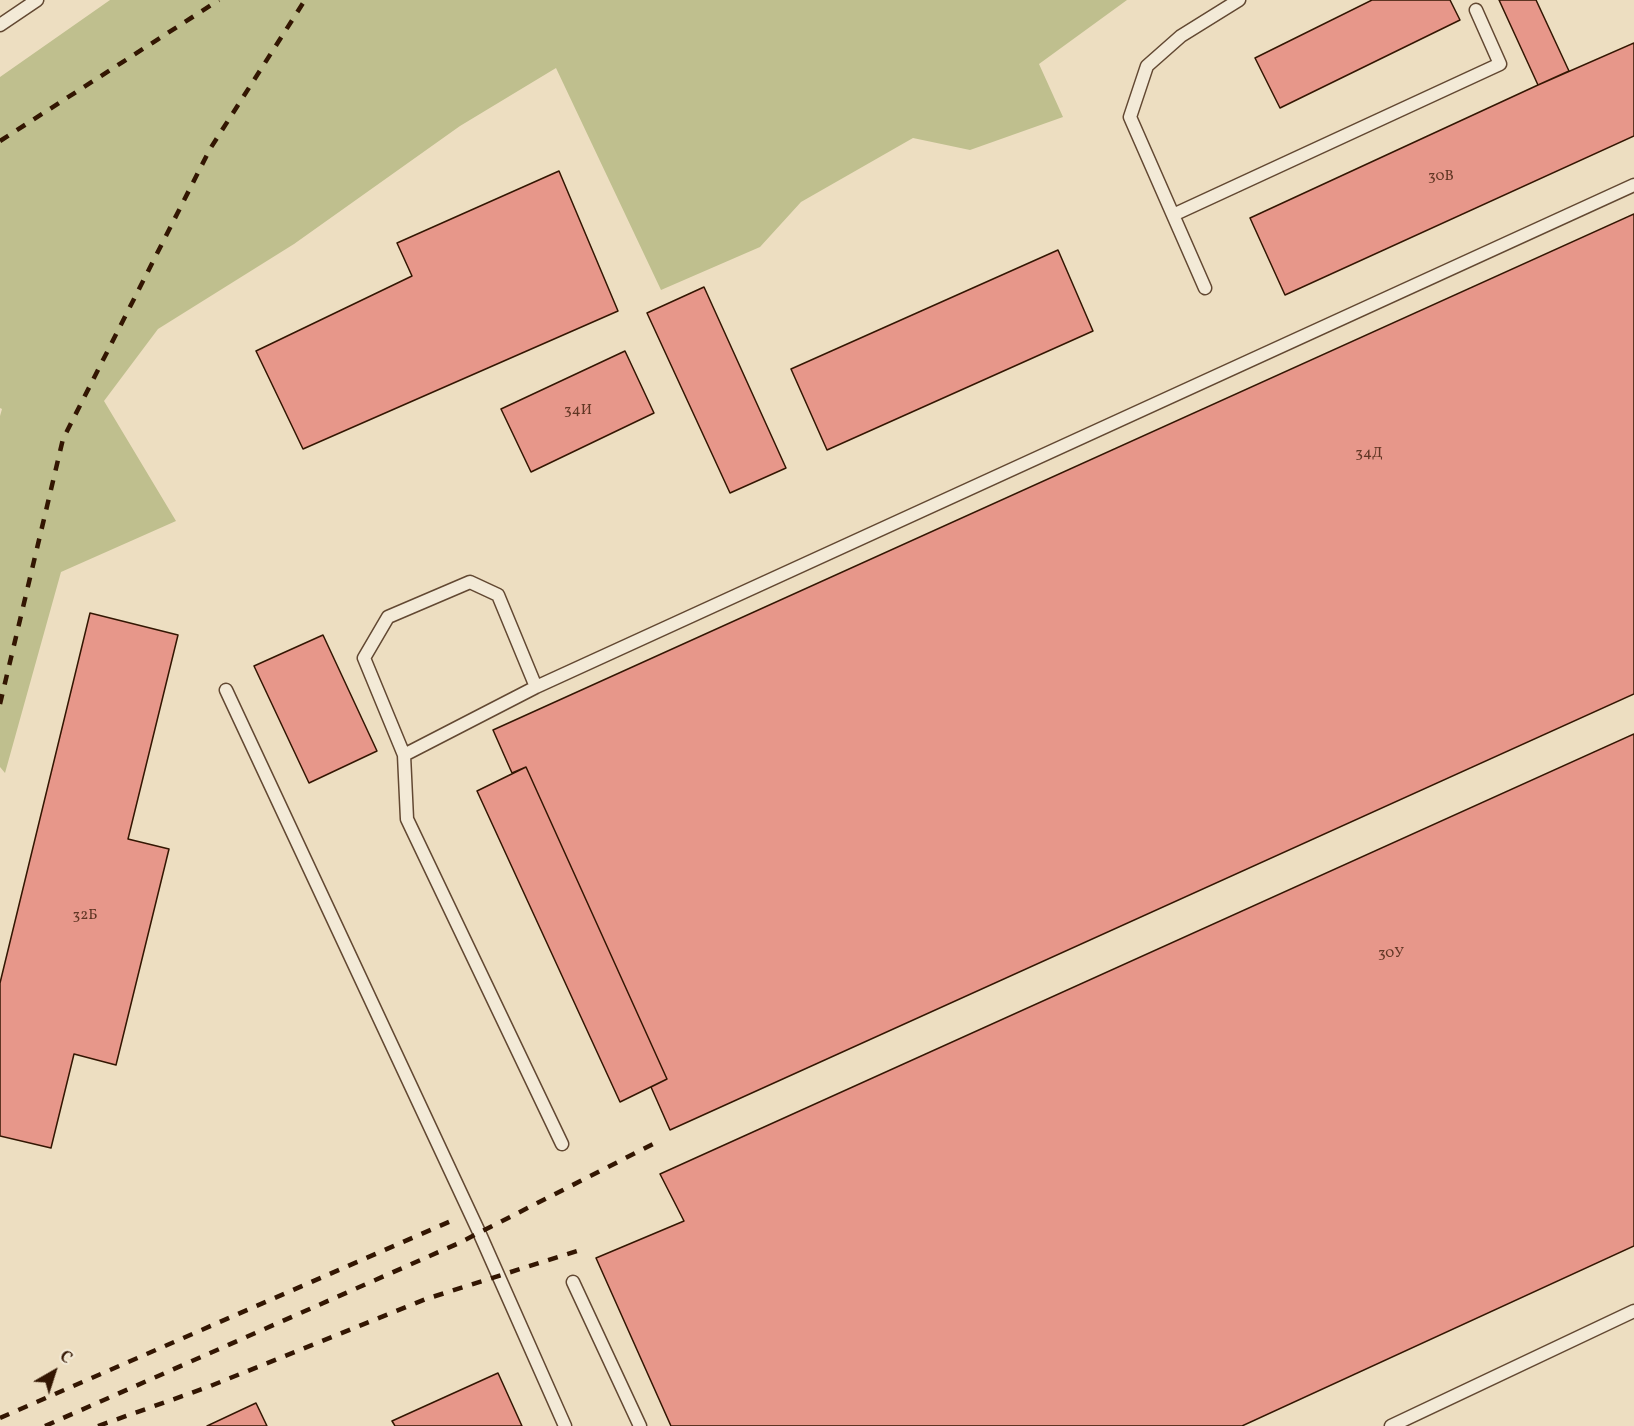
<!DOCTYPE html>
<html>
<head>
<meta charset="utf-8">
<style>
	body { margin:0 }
	#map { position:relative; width:1634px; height:1426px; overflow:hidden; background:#eddec1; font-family:Vollkorn,serif }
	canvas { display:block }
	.north { position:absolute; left:24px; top:1342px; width:60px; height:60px; -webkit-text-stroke:4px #f3ead7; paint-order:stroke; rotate:39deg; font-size:16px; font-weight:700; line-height:24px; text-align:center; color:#331602 }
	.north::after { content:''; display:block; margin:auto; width:21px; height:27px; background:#331602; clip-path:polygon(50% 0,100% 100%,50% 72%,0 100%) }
</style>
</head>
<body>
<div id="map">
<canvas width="1634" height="1426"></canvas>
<div class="north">С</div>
</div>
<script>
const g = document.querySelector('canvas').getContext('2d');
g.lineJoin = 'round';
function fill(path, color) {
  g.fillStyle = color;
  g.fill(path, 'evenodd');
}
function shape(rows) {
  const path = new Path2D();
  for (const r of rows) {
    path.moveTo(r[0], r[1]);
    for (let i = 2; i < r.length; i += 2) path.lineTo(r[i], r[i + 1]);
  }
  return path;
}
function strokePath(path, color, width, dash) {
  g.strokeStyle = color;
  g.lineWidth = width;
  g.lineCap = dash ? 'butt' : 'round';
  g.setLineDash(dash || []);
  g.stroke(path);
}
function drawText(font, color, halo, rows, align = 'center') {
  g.font = font + ' Vollkorn,serif';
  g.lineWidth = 6;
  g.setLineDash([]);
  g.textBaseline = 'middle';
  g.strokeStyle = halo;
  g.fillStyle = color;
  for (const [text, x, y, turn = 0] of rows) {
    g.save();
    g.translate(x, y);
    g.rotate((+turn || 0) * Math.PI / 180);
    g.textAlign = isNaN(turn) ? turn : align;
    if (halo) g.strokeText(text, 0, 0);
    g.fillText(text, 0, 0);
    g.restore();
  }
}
fill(shape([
	[110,0,1127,0,1039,64,1063,117,970,150,913,138,801,202,760,247,661,290,556,68,460,126,294,244,158,329,104,401,176,521,61,572,5,773,0,767,0,416,2,409,0,408,0,77]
]), '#bfbf8e');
const building = shape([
	[1372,0,1450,0,1460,20,1280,108,1255,58,1372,0],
	[1499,0,1536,0,1569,71,1538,85,1499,0],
	[1634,43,1634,136,1285,295,1250,218,1538,85,1634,43],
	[559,171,618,311,303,449,256,351,412,276,397,243,559,171],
	[1634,214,1634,694,670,1130,651,1087,667,1079,526,767,512,773,493,730,1634,214],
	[1058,250,1093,331,827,450,791,369,1058,250],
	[704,287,786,468,730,493,647,313,704,287],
	[625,351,654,413,531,472,501,409,625,351],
	[90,613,178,635,128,839,169,849,116,1065,74,1054,51,1148,0,1136,0,983,90,613],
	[323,635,377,751,309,783,254,666,323,635],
	[1634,734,1634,1246,1242,1426,671,1426,596,1258,684,1221,660,1174,1634,734],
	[526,767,667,1079,620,1102,477,791,526,767],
	[498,1373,522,1426,395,1426,392,1421,498,1373],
	[256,1403,267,1426,207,1426,256,1403]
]);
fill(building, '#e7978a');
strokePath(building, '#331602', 1.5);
const service = shape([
	[0,25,37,0],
	[1173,215,1500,64,1476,10],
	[1205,288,1130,117,1147,66,1181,36,1239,0],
	[226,690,479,1232,565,1426],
	[404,755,364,658,388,617,470,582,498,595,536,687],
	[562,1144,407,819,404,755,536,687,1634,185],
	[573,1282,640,1426],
	[1391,1426,1634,1311]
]);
strokePath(service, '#624832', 15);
strokePath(service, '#f3ead7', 12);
strokePath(shape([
	[0,141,219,0],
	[0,704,63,439,210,149,305,0],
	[0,1418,451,1221],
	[45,1426,459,1243,657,1142],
	[98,1426,208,1387,426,1299,580,1250]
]), '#331602', 4.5, [10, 10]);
drawText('15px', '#603624', null, [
	["30В",1441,177],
	["34И",578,411],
	["34Д",1369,454],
	["32Б",85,916],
	["30У",1391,954]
]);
</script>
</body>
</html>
